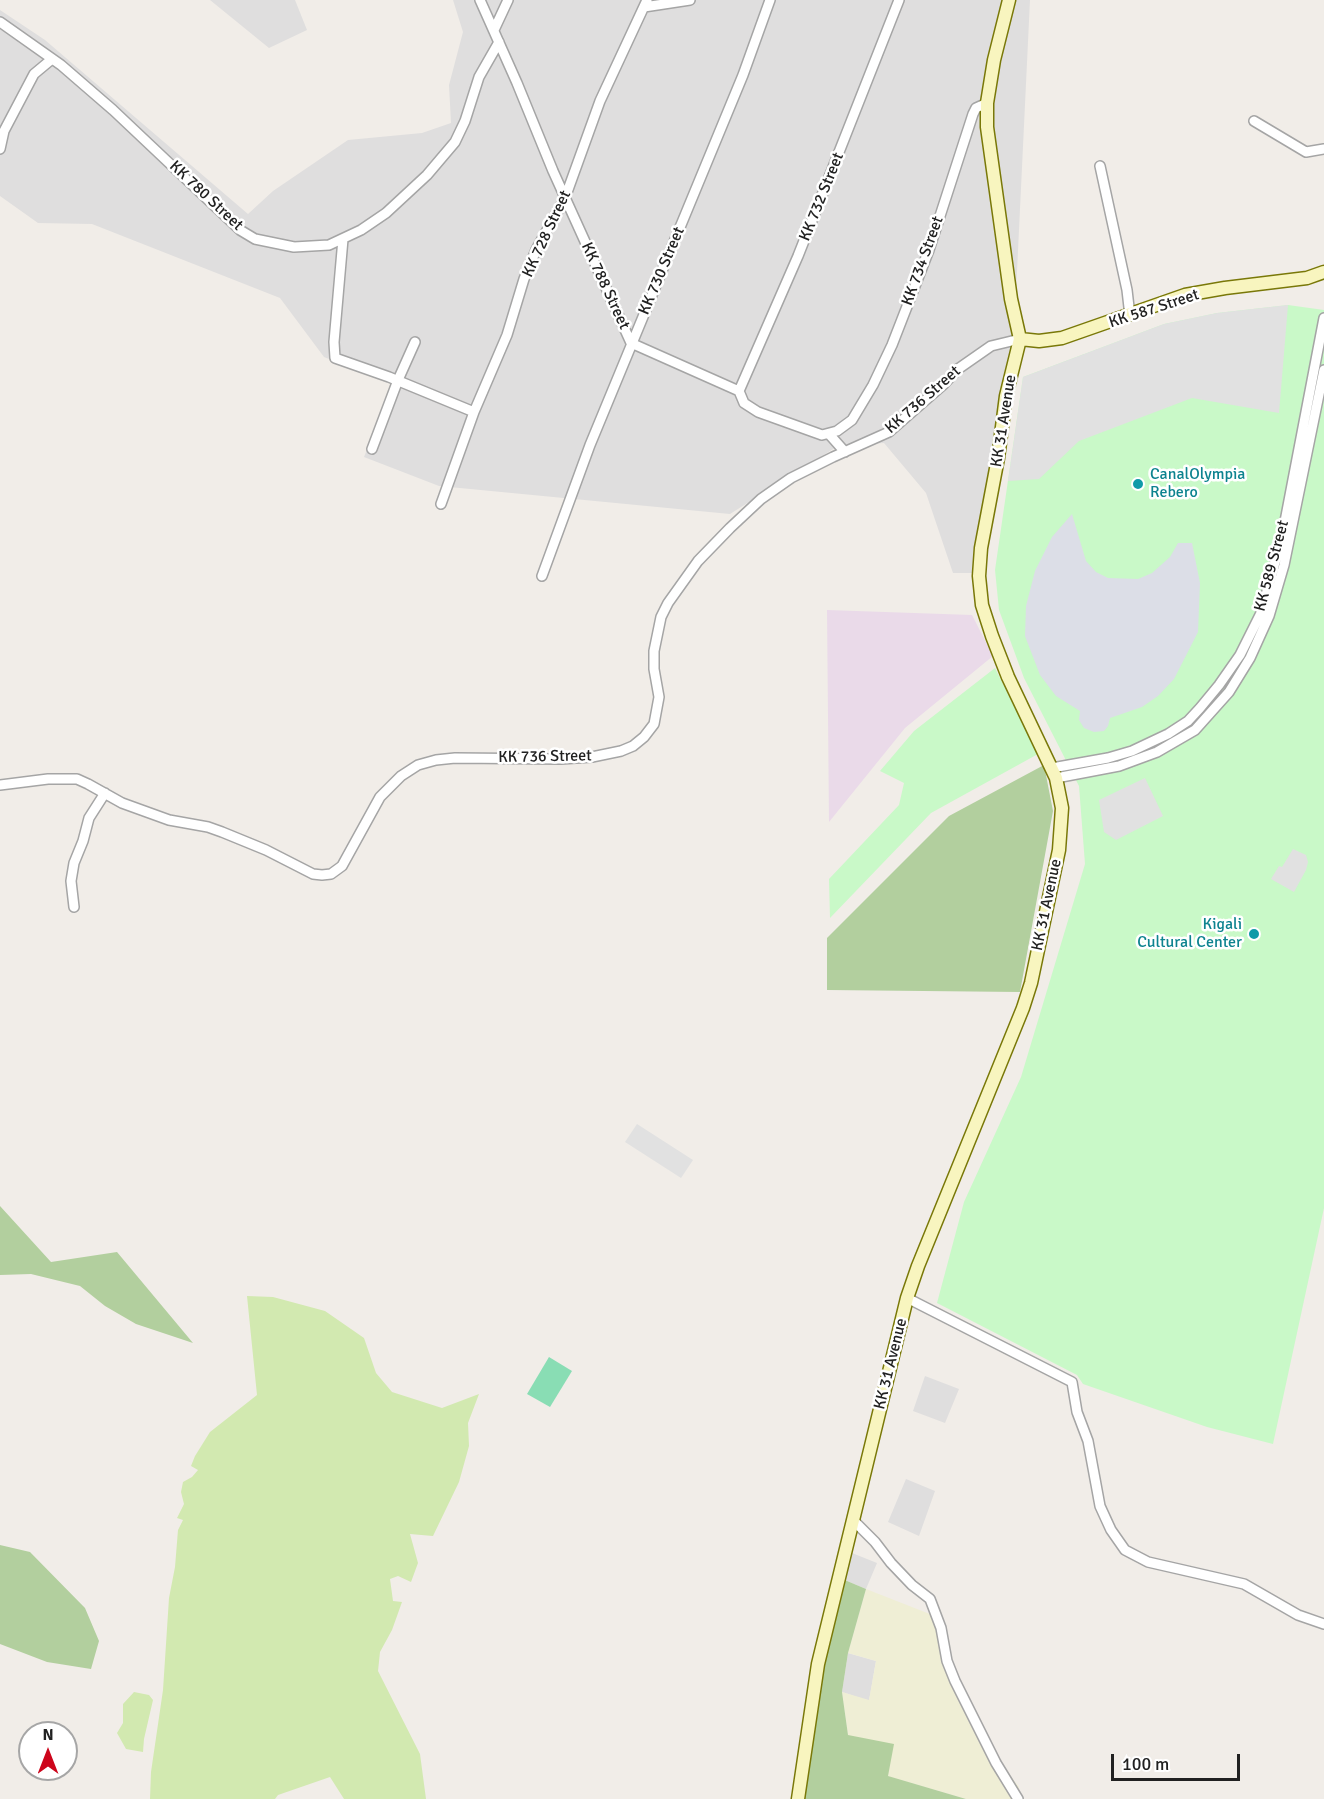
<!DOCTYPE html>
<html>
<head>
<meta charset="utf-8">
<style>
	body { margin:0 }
	#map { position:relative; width:1324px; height:1799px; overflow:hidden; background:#f1ede8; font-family:Signika,sans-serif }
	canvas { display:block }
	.north { position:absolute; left:18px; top:1721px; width:60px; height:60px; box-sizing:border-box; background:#fff; border:2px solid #a6a6a6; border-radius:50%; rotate:0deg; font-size:16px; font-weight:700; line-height:24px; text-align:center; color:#212121 }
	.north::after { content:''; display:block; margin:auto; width:21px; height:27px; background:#cd051b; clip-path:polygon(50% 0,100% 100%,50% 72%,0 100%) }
	.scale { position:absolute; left:1111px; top:1754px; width:129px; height:27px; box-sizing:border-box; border:3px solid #212121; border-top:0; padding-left:8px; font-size:18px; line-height:21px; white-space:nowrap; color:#212121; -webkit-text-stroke:4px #fff; paint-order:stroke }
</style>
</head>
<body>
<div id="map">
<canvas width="1324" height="1799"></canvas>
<div class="north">N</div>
<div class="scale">100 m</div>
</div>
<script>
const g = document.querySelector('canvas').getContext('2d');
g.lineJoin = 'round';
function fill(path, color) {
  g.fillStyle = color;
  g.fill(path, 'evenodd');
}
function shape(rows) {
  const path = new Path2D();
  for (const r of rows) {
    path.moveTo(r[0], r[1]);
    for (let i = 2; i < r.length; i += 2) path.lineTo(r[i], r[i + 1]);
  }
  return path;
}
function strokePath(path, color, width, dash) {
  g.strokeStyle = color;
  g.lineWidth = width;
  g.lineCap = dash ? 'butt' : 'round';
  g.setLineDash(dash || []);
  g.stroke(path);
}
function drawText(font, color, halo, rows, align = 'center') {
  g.font = font + ' Signika,sans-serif';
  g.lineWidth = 5;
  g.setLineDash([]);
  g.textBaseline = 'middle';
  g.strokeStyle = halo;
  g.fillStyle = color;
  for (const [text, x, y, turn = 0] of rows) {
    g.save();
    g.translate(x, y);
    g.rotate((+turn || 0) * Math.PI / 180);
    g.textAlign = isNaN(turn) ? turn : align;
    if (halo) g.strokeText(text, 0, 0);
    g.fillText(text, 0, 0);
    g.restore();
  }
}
fill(shape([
	[210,0,295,0,307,30,269,48],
	[453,0,1030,0,1013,355,978,573,953,573,926,493,884,443,838,446,730,514,439,486,364,457,393,384,324,357,280,298,92,224,38,223,0,196,0,10,45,40,248,214,273,191,348,140,422,133,451,123,449,85,463,32],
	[925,1376,959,1389,945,1423,913,1411],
	[906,1479,935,1491,919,1536,888,1522],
	[847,1551,877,1563,866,1589,840,1578],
	[848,1653,876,1661,869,1701,842,1692]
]), '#dfdede');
fill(shape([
	[827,610,972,615,993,656,905,728,829,822]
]), '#eadae9');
fill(shape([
	[866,1589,940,1618,950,1658,962,1690,996,1757,1019,1787,1017,1799,966,1799,887,1776,848,1735,842,1692,869,1700,876,1661,848,1653]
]), '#efeed5');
fill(shape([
	[247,1296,273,1297,325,1311,364,1338,376,1373,392,1392,442,1408,479,1394,468,1423,469,1446,459,1482,433,1536,410,1534,418,1563,411,1582,398,1576,390,1579,393,1601,402,1602,392,1630,380,1652,378,1671,420,1754,426,1799,344,1799,330,1777,278,1795,275,1799,150,1799,151,1772,163,1690,169,1598,175,1567,178,1530,183,1520,177,1518,184,1504,181,1492,183,1482,192,1477,198,1470,191,1466,195,1456,210,1432,257,1395],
	[134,1692,149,1695,153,1700,144,1739,143,1752,126,1749,117,1733,123,1723,123,1704]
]), '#d2e9b0');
fill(shape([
	[1044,765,1053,811,1020,992,827,990,827,938,949,816],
	[0,1206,51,1262,117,1252,193,1343,136,1324,105,1306,80,1286,31,1274,0,1275],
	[0,1545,30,1552,85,1608,99,1641,91,1669,47,1662,0,1644],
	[840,1578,866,1589,848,1653,842,1692,848,1735,894,1744,888,1776,966,1799,801,1799,816,1687]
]), '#b2cf9e');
fill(shape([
	[1288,305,1324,310,1324,1208,1273,1444,1207,1427,1083,1384,1077,1375,937,1303,964,1202,1021,1077,1085,864,1079,786,1024,678,999,610,995,570,1023,377,1164,324,1217,313],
	[995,668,1038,754,931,813,830,918,829,879,899,805,904,783,880,771,914,731]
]), '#c9f9c8');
fill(shape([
	[549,1357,572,1371,550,1407,527,1394]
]), '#89ddb4');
fill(shape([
	[1288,305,1279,413,1192,398,1079,441,1039,479,1008,481,1023,377,1164,324,1217,313],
	[1145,778,1163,816,1116,840,1104,832,1099,800],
	[1293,849,1306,855,1308,862,1306,870,1294,892,1271,879,1279,866,1282,867],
	[637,1124,693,1160,681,1178,625,1142]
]), '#e1e1e1');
fill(shape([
	[1072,514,1086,561,1096,572,1108,578,1138,579,1152,573,1170,557,1178,543,1192,543,1200,583,1198,632,1174,679,1158,696,1142,707,1110,718,1108,726,1104,731,1094,732,1084,728,1079,720,1080,711,1056,696,1040,675,1025,636,1026,606,1035,571,1052,537]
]), '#dcdee7');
const street = shape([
	[480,0,517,83,553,171,631,343,739,391,744,403,758,412,822,435,837,431,852,420,873,385,892,345,929,250,973,114,976,108,987,103],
	[644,7,690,0],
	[0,22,61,65,113,110,240,230,255,239,294,247,329,245,361,230,386,213,427,175,455,142,465,121,479,77,499,42],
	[494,30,508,0],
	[1254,121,1306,152,1324,149],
	[0,149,4,131,34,74,52,59],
	[1100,166,1127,290,1130,316],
	[343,239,334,342,335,358,389,377,474,412],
	[739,391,798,256,899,0],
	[829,434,845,452],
	[372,449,398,380,415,342],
	[441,504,474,412,507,335,524,279,536,250,565,198,600,101,647,0],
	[542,576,590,445,743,75,770,0],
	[1052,768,1108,758,1132,751,1168,734,1188,721,1200,708,1219,685,1240,655,1261,613,1282,537,1324,318],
	[1056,778,1119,766,1157,752,1195,730,1229,692,1250,658,1269,616,1284,565,1324,370],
	[0,785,48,779,77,779,88,784,122,803,169,820,208,827,222,832,266,850,313,874,322,875,331,874,342,866,380,797,401,776,418,765,436,760,455,758,561,759,592,757,621,751,633,746,644,737,654,724,659,697,654,669,654,651,661,617,668,603,698,561,730,528,761,499,791,478,833,457,889,432,944,384,958,369,991,346,1020,339],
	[74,907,71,881,74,863,83,841,89,818,105,793],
	[907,1298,1072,1382,1077,1412,1088,1441,1100,1506,1111,1530,1125,1550,1148,1562,1244,1584,1298,1615,1324,1624],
	[853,1520,875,1542,891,1563,912,1585,930,1599,941,1628,947,1661,955,1681,996,1763,1018,1799]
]);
const secondary = shape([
	[1020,339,1039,341,1062,338,1185,295,1225,288,1307,278,1324,272],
	[798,1799,818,1664,907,1298,918,1266,1023,1008,1031,983,1059,850,1062,808,1056,778,1008,677,992,636,982,605,979,576,981,548,998,458,1006,396,1020,339,1011,299,987,127,987,103,994,60,1009,0]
]);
strokePath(street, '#a5a5a5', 12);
strokePath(secondary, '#797808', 15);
strokePath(street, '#fff', 9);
strokePath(secondary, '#f8f5bf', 12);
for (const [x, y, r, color] of [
	[1138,484,6,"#0f9aa8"],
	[1254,934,6,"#0f9aa8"]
]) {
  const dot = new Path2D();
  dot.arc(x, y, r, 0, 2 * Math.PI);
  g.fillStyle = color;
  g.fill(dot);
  strokePath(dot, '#fff', 2);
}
drawText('16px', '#212121', '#fff', [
	["KK 780 Street",206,196,43],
	["KK 732 Street",822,197,-68],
	["KK 728 Street",547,234,-65],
	["KK 734 Street",923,261,-70],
	["KK 730 Street",662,271,-67],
	["KK 788 Street",605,286,65],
	["KK 587 Street",1154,309,-18],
	["KK 736 Street",923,400,-41],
	["KK 31 Avenue",1004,421,-81],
	["KK 589 Street",1272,566,-75],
	["KK 736 Street",545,757,-1],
	["KK 31 Avenue",1047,905,-78],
	["KK 31 Avenue",891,1364,-76]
]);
drawText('16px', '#0d838f', '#fff', [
	["CanalOlympia",1150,475],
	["Rebero",1150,493],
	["Kigali",1242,925,"right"],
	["Cultural Center",1242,943,"right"]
], 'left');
</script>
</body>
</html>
